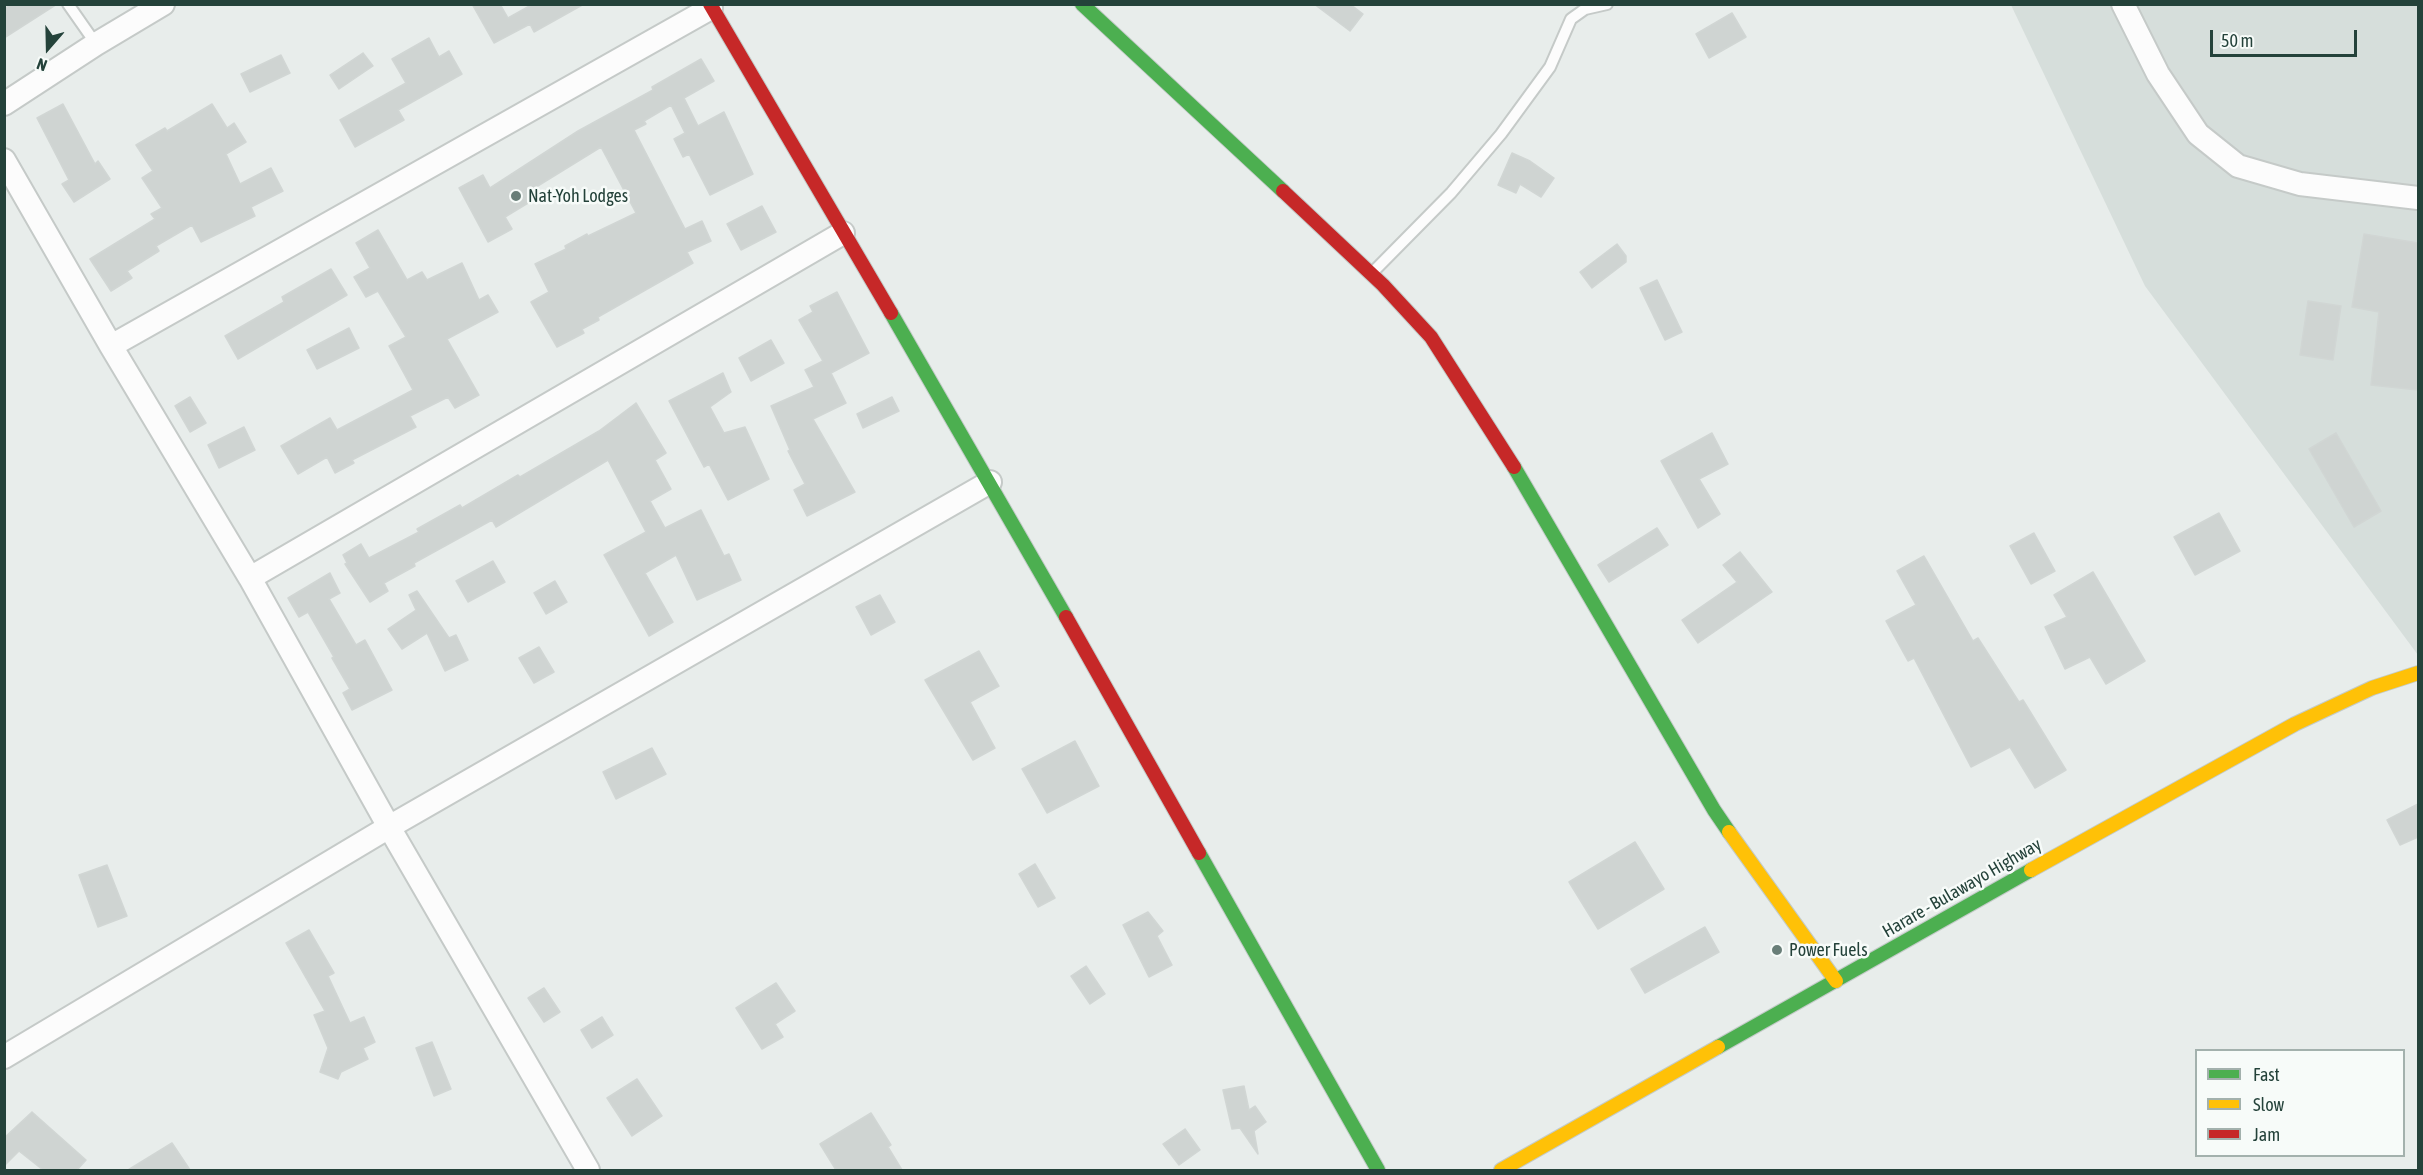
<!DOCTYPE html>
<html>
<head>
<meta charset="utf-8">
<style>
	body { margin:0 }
	#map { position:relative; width:2423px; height:1175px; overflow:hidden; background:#e8edeb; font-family:"Asap Condensed",sans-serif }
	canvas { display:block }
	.frame { position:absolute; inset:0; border:6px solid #24423a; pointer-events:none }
	.legend { position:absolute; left:2195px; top:1049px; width:210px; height:108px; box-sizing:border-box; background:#f7fbf9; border:2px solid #a3b1ad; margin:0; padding:8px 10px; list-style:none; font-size:18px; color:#24423a }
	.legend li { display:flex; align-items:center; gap:12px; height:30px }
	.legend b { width:30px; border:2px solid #a3b1ad }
	.north { position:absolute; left:18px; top:18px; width:60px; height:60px; -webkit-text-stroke:4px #f7fbf9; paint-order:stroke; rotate:200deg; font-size:16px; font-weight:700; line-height:24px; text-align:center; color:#24423a }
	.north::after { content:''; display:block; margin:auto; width:21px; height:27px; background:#24423a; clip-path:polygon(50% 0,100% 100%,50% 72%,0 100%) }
	.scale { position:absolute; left:2210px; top:30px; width:147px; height:27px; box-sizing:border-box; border:3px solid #24423a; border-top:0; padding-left:8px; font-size:18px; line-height:21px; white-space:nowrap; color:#24423a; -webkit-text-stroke:4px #f7fbf9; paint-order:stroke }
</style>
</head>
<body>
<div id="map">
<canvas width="2423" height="1175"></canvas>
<div class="frame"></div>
<ul class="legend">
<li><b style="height:8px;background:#4caf50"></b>Fast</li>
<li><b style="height:8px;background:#ffc107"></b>Slow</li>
<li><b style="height:8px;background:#c62828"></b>Jam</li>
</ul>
<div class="north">N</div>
<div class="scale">50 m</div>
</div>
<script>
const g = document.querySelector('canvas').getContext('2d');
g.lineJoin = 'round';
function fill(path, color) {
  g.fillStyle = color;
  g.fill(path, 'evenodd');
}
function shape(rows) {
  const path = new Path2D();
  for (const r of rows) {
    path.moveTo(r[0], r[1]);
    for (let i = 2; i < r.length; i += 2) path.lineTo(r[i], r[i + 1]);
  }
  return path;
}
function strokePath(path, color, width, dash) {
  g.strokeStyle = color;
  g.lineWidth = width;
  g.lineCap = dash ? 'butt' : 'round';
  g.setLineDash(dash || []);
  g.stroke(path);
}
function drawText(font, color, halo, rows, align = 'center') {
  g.font = font + ' "Asap Condensed",sans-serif';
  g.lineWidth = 5;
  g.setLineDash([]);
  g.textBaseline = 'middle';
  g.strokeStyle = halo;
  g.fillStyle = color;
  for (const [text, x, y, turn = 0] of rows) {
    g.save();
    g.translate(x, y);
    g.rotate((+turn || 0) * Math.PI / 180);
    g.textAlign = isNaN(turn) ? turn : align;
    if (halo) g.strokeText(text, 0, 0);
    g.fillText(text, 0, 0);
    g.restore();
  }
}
fill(shape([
	[2011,5,2418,5,2418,655,2145,286]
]), '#d6dedb');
const building = shape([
	[12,4,57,4,4,38,4,9,12,4],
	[472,4,500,4,508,18,533,4,584,4,534,32,530,24,494,43,472,4],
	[1314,4,1350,4,1363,14,1350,31,1314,4],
	[1732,13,1746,37,1709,58,1696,34,1732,13],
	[429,38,439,57,449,51,462,74,398,110,404,120,355,147,340,120,406,83,392,59,429,38],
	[363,53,373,66,339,89,330,75,363,53],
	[281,55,290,73,250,92,241,74,281,55],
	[701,59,714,81,684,98,698,126,724,112,753,174,710,195,689,154,683,157,674,139,685,133,671,105,644,121,646,124,634,130,685,229,702,221,711,241,687,252,693,263,598,317,599,320,582,329,584,333,557,347,531,302,549,292,535,264,566,249,565,246,587,234,588,236,636,213,601,147,528,192,533,200,505,217,512,229,488,242,459,188,483,175,490,188,578,131,653,90,652,87,701,59],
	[63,104,95,164,98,161,110,179,74,202,62,184,69,180,37,118,63,104],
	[212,104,227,128,234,123,246,142,226,154,240,184,271,168,283,191,251,207,255,216,201,242,192,225,156,246,159,251,127,271,132,278,111,291,90,259,155,219,151,214,162,208,142,178,153,171,136,145,165,128,167,131,212,104],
	[1512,153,1530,161,1554,178,1541,197,1520,184,1516,193,1498,185,1512,153],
	[762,206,776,232,741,250,727,224,762,206],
	[378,230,407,280,422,272,427,280,462,263,479,300,488,295,498,312,447,339,479,395,455,408,448,397,410,416,416,427,352,460,354,463,335,473,327,457,298,474,281,446,330,418,337,430,413,390,389,346,406,337,378,291,366,297,354,277,370,268,356,243,378,230],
	[2364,234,2418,243,2418,390,2371,385,2379,312,2352,307,2364,234],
	[1617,244,1626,256,1626,262,1592,288,1580,272,1617,244],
	[331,269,347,295,238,359,225,336,284,302,282,297,331,269],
	[1657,280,1682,332,1665,340,1640,288,1657,280],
	[837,292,869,353,831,373,846,403,813,419,855,492,807,516,794,490,805,484,788,451,790,450,771,406,814,387,805,370,823,361,799,320,813,312,810,306,837,292],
	[2308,301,2341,306,2333,360,2300,355,2308,301],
	[349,328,359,348,317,369,307,350,349,328],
	[771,340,784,363,751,381,739,358,771,340],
	[723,373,731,392,710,407,724,433,745,427,769,479,728,500,709,464,704,467,669,401,723,373],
	[190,397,206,423,190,432,175,406,190,397],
	[892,397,899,411,863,428,857,414,892,397],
	[636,403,666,453,655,460,671,489,650,501,665,528,701,510,724,556,729,554,741,580,697,600,676,555,645,573,673,622,649,636,604,555,646,532,608,460,496,527,492,520,414,563,415,566,384,583,388,591,370,602,345,564,347,563,343,555,361,544,369,558,419,532,417,529,460,505,462,508,518,475,520,477,599,431,636,403],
	[244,427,255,450,219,468,208,445,244,427],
	[1712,433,1728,464,1699,479,1720,514,1698,528,1661,461,1712,433],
	[2336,433,2381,511,2354,527,2309,449,2336,433],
	[2219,513,2240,551,2195,575,2174,537,2219,513],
	[1657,528,1668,545,1609,582,1598,565,1657,528],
	[2034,533,2055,571,2031,584,2010,546,2034,533],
	[1740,552,1772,592,1698,643,1682,620,1737,582,1723,565,1740,552],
	[1924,556,1973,641,1978,638,2019,702,2023,700,2066,770,2035,788,2010,747,1971,767,1914,658,1908,661,1886,621,1916,605,1897,571,1924,556],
	[493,561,505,582,468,602,456,581,493,561],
	[2093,572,2145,661,2106,684,2090,657,2065,669,2045,627,2067,617,2054,595,2093,572],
	[330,573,340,593,329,599,356,645,365,640,392,690,352,710,343,693,350,689,332,658,334,657,308,612,299,617,288,598,330,573],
	[555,581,567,602,546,614,534,593,555,581],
	[417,591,449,638,456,635,468,660,445,671,427,633,402,649,388,629,416,610,409,595,417,591],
	[880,595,895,622,871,635,856,607,880,595],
	[539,647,554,672,534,683,519,658,539,647],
	[979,651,999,686,970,702,995,748,973,760,925,680,979,651],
	[1075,741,1099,786,1047,813,1022,769,1075,741],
	[652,748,666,774,616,799,603,772,652,748],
	[2418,804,2418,837,2400,845,2387,820,2418,804],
	[1635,842,1664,889,1598,929,1569,882,1635,842],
	[1035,864,1055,898,1038,907,1019,874,1035,864],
	[107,865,127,916,98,927,79,875,107,865],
	[1148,912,1163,931,1157,936,1172,965,1149,977,1123,925,1148,912],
	[1705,927,1719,952,1645,993,1631,969,1705,927],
	[309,930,334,973,328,976,350,1023,364,1017,375,1042,363,1048,368,1059,341,1072,338,1079,320,1072,328,1048,314,1015,325,1011,286,943,309,930],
	[1086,966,1105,994,1090,1004,1071,976,1086,966],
	[776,983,795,1011,775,1024,783,1037,762,1049,736,1008,776,983],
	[544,988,560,1012,544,1022,528,998,544,988],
	[602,1017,613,1035,592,1048,581,1030,602,1017],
	[432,1042,451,1089,434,1096,416,1048,432,1042],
	[637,1079,662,1116,632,1136,607,1098,637,1079],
	[1244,1086,1249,1110,1255,1106,1266,1122,1254,1131,1258,1154,1240,1128,1232,1129,1223,1090,1244,1086],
	[32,1112,86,1160,77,1170,43,1170,19,1151,4,1166,4,1138,32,1112],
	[871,1113,891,1145,888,1147,902,1170,836,1170,820,1144,871,1113],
	[1185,1129,1200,1150,1179,1165,1163,1144,1185,1129],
	[172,1143,190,1170,128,1170,172,1143]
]);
fill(building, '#cfd4d2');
strokePath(building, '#d1d6d4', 1.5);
const lane = shape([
	[68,4,96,44],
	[1372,273,1451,193,1501,134,1550,67,1571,19,1585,9,1607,4]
]);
const street = shape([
	[2123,4,2158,74,2198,134,2238,166,2300,184,2418,198],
	[4,104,96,44,163,4],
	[4,160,111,346,250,578,389,827,588,1170],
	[111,346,711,8],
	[250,578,843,233],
	[4,1057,389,827,990,482]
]);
const fast = shape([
	[1082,4,1283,191],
	[891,313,1066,617],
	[1514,467,1714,810,1729,832],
	[1199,853,1378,1170],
	[1718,1047,2031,870]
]);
const slow = shape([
	[1729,832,1836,981],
	[2031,870,2295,724,2372,688,2418,673],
	[1501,1170,1718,1047]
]);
const jam = shape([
	[710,4,891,313],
	[1283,191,1383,285,1431,337,1514,467],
	[1066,617,1199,853]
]);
strokePath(lane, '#c5cac8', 14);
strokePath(street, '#c5cac8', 26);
strokePath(fast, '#c3cbc8', 16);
strokePath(slow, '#c3cbc8', 16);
strokePath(jam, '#c3cbc8', 16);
strokePath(lane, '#fcfcfc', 10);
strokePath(street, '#fcfcfc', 22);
strokePath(fast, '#4caf50', 14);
strokePath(slow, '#ffc107', 14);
strokePath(jam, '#c62828', 14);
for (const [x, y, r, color] of [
	[516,196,6,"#697e78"],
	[1777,950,6,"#697e78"]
]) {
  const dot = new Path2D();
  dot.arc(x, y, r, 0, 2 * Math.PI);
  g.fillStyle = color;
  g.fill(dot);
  strokePath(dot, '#f7fbf9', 2);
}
drawText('18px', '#24423a', '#f7fbf9', [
	["Nat-Yoh Lodges",528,196],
	["Power Fuels",1789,950]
], 'left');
drawText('18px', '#24423a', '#f7fbf9', [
	["Harare - Bulawayo Highway",1962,888,-30]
]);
</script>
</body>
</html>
